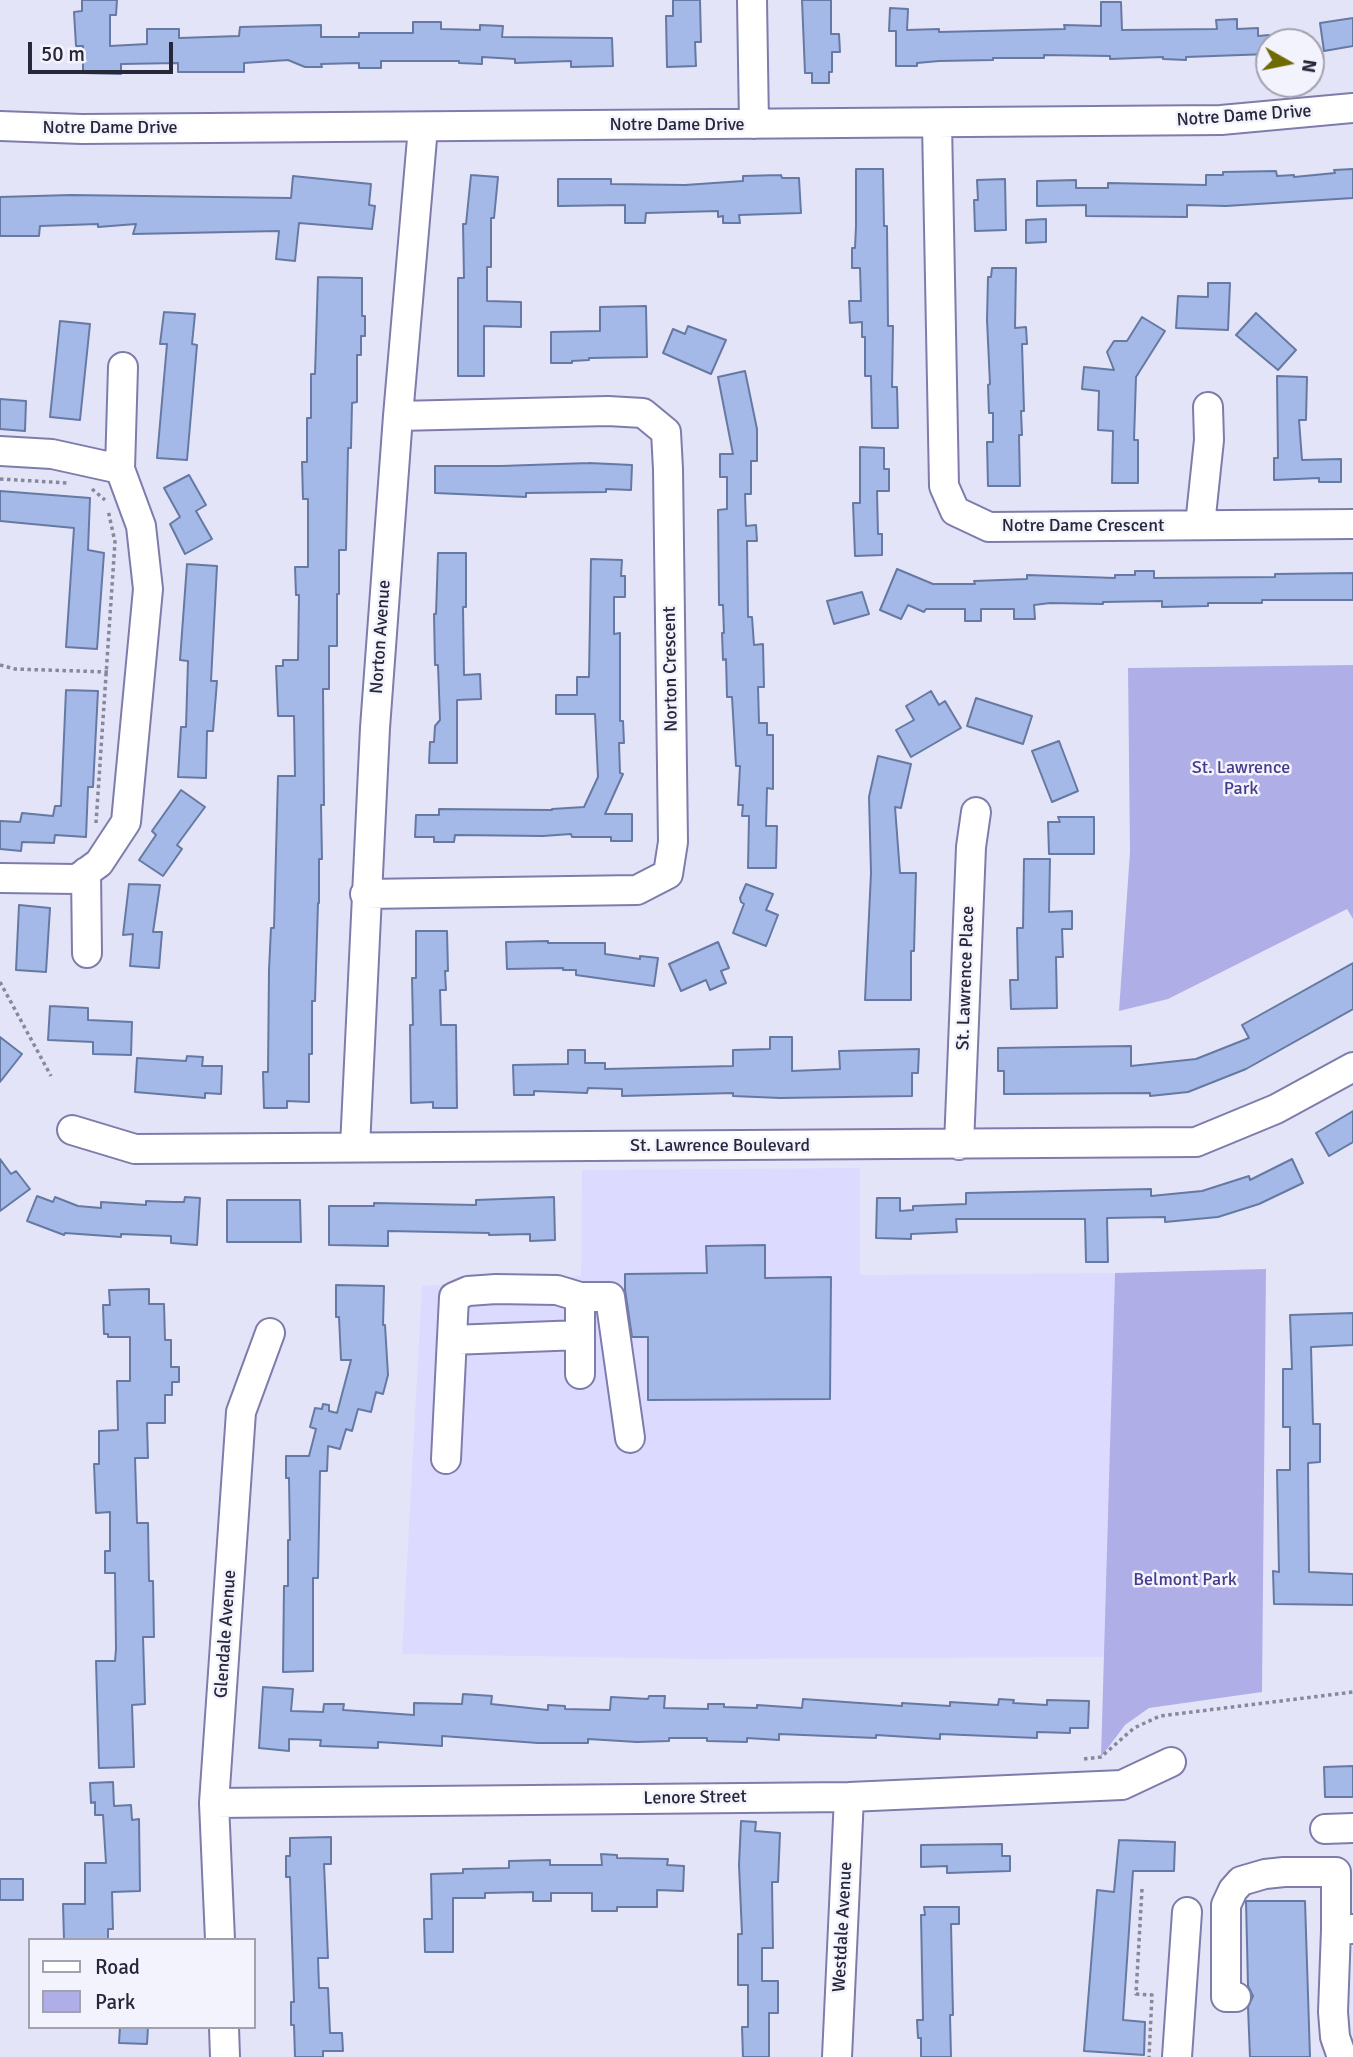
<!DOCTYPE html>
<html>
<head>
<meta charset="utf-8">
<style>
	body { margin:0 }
	#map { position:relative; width:1353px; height:2057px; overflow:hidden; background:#e4e4f9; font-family:Signika,sans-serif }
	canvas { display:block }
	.legend { position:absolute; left:28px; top:1938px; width:228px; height:91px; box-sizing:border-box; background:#f2f3fd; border:2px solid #a1a1af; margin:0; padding:9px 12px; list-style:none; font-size:21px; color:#27273a }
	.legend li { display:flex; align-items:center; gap:14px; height:35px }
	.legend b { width:35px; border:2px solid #a1a1af }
	.north { position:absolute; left:1255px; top:28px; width:70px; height:70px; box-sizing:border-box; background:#f2f3fd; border:2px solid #a1a1af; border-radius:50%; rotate:99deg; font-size:19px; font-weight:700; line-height:28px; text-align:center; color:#27273a }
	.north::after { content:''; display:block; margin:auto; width:24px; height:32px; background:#706a04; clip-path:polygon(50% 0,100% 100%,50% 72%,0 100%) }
	.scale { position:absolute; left:28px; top:42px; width:145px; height:32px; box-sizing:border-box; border:4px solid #27273a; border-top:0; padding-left:9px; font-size:21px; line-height:24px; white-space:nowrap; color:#27273a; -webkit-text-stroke:5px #f2f3fd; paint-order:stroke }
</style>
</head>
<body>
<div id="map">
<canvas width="1353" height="2057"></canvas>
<ul class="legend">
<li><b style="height:9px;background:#fff"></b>Road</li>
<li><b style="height:19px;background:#b0aee7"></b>Park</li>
</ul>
<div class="north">N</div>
<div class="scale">50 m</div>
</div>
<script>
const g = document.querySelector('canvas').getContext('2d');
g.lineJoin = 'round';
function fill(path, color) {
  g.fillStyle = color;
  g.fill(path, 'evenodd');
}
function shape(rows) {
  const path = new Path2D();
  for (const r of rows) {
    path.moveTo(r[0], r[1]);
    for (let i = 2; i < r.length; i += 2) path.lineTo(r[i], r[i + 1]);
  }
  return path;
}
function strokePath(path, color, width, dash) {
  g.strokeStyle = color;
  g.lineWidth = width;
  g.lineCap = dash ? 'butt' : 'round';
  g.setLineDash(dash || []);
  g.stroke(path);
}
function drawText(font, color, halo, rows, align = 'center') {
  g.font = font + ' Signika,sans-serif';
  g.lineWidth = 5;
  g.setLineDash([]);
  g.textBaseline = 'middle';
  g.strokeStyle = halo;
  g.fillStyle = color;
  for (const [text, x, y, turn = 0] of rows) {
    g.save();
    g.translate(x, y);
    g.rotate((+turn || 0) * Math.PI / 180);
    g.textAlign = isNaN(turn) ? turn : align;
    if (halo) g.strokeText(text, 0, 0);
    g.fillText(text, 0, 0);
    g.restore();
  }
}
fill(shape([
	[860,1168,860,1275,1115,1273,1106,1657,701,1659,402,1654,422,1286,581,1276,582,1170]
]), '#dcdbff');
fill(shape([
	[1353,665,1353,919,1347,909,1168,999,1119,1011,1130,852,1128,668],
	[1266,1269,1262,1692,1149,1708,1125,1725,1101,1757,1115,1273]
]), '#b0aee7');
const building = shape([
	[82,0,117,0,116,15,110,15,110,46,147,44,147,29,179,29,179,38,239,36,240,27,321,25,321,37,359,37,359,33,413,33,413,22,441,22,441,29,480,30,480,25,503,26,502,37,612,38,613,66,571,67,571,61,515,63,515,59,482,57,482,64,459,63,459,61,381,61,381,68,359,68,359,63,321,64,322,67,305,67,288,60,244,63,244,72,178,72,178,63,121,64,121,74,83,73,83,46,76,46,74,12,82,11,82,0],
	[673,0,700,0,701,42,695,42,696,66,667,67,666,16,673,16,673,0],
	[802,0,831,0,831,34,839,34,840,52,832,52,832,72,829,72,829,83,812,83,812,73,805,73,802,0],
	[1101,2,1121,2,1122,30,1217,29,1216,20,1237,19,1237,29,1258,28,1258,36,1269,35,1269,54,1186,57,1186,60,1163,59,1163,57,1110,59,1110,56,1044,55,1044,58,993,58,993,60,939,61,917,63,917,66,896,66,896,31,889,31,890,8,908,9,907,30,939,29,939,32,1065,29,1064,25,1101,26,1101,2],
	[1353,18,1353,46,1324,51,1320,23,1353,18],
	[856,169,883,169,884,226,887,226,888,326,893,326,892,387,897,387,898,428,872,428,871,376,865,376,865,337,862,337,862,322,850,323,849,301,861,301,860,268,852,268,852,248,855,248,856,226,856,169],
	[1353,169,1353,198,1226,206,1187,205,1187,217,1086,216,1086,205,1037,206,1037,181,1076,180,1076,188,1108,188,1108,183,1206,185,1206,175,1223,175,1223,172,1276,171,1277,176,1294,175,1294,177,1335,173,1334,170,1353,169],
	[471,175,498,177,494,218,491,218,491,267,487,267,487,301,521,302,521,327,484,326,484,376,458,376,458,278,464,278,463,224,466,224,471,175],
	[781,175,782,178,799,178,801,213,739,215,740,223,723,223,723,216,718,217,718,211,646,213,645,223,625,223,625,205,558,206,558,179,611,179,611,184,685,185,743,181,743,176,781,175],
	[293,176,371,184,369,205,375,206,372,229,299,223,295,261,276,259,279,231,133,234,136,224,98,227,98,224,40,226,39,236,0,236,0,197,71,195,291,198,293,176],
	[1005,179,1006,230,975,231,974,200,978,200,977,180,1005,179],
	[1046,219,1046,242,1026,243,1026,220,1046,219],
	[992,268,1016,268,1015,328,1026,327,1027,344,1022,344,1024,411,1021,411,1022,435,1019,435,1020,486,988,486,987,442,993,442,993,413,989,413,988,385,990,384,987,320,988,277,991,277,992,268],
	[318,277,362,278,362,316,365,316,365,336,361,336,361,355,357,355,357,402,352,403,351,448,348,448,346,550,339,550,339,594,337,594,337,646,329,646,329,689,323,689,324,805,321,805,322,859,319,859,319,903,318,903,315,1001,312,1001,312,1054,309,1054,309,1102,287,1101,287,1108,264,1108,263,1072,268,1072,269,970,271,928,274,928,278,776,295,776,294,716,278,716,276,666,283,666,283,660,298,660,299,595,296,595,295,567,308,567,308,499,303,499,302,462,307,462,307,418,311,418,311,374,315,374,318,277],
	[1208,283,1230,283,1228,330,1176,328,1178,296,1208,297,1208,283],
	[646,306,647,357,589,358,589,360,572,361,572,363,551,363,551,332,600,331,600,307,646,306],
	[164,312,195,314,192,344,197,345,187,460,157,458,167,344,160,344,164,312],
	[1256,313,1296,350,1278,370,1236,335,1256,313],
	[1142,317,1165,331,1136,377,1134,440,1138,440,1138,483,1112,483,1113,431,1098,430,1099,391,1082,389,1084,367,1114,370,1107,352,1114,341,1127,341,1142,317],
	[60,321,90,324,80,420,50,417,60,321],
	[688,326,726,340,711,374,663,353,673,329,685,334,688,326],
	[745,371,757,429,757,461,751,461,751,494,745,494,746,526,756,525,757,541,747,541,748,617,752,617,754,645,763,644,764,687,758,687,759,723,767,723,767,735,773,735,773,789,767,788,766,826,777,826,776,868,748,868,749,816,742,816,743,805,738,805,740,766,736,766,732,697,727,697,726,659,723,660,722,633,724,633,723,605,719,605,718,510,727,509,727,477,720,477,720,454,733,454,718,377,745,371],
	[1277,376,1307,377,1306,420,1299,420,1302,460,1341,459,1341,482,1319,482,1319,478,1274,480,1274,458,1278,458,1277,376],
	[0,399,26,401,25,431,0,429,0,399],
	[860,447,884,448,884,469,889,469,889,491,877,491,878,534,882,534,882,555,855,556,853,503,860,503,860,447],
	[589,463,632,465,631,490,606,489,606,492,526,493,526,497,435,493,435,466,501,466,589,463],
	[189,475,206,505,196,511,212,539,185,554,170,524,180,517,164,488,189,475],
	[0,491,90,498,88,550,104,553,97,649,66,647,74,528,0,521,0,491],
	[438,553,466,553,466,607,463,607,464,675,480,674,481,699,457,700,457,763,429,763,430,742,434,742,435,726,440,720,438,665,435,665,434,614,436,614,438,553],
	[591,559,622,560,621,576,625,576,625,597,614,597,614,634,620,633,620,721,623,721,624,743,619,743,620,773,623,774,605,814,632,814,632,841,611,841,611,837,572,837,571,834,543,836,455,835,454,842,434,842,434,837,415,837,416,815,439,815,439,809,552,810,552,809,584,807,598,777,595,714,556,714,556,695,577,695,577,677,589,677,591,559],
	[187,564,217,566,211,681,217,681,213,731,207,731,206,778,178,777,181,727,186,727,188,661,180,660,187,564],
	[897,569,933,584,975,584,974,581,1027,579,1027,575,1115,578,1115,575,1135,575,1135,571,1154,571,1154,578,1275,577,1275,574,1353,573,1353,600,1262,600,1262,603,1208,603,1208,606,1162,607,1162,601,1103,602,1103,604,1050,603,1034,605,1035,619,1014,619,1014,609,981,609,981,621,965,621,965,609,926,609,924,612,908,605,901,619,880,610,897,569],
	[862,592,869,614,834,624,827,601,862,592],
	[66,690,98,691,93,787,88,787,86,837,55,835,54,843,22,842,21,851,0,849,0,821,20,822,22,813,53,816,55,806,61,806,66,690],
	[931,691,939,705,945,701,961,728,911,757,896,730,914,720,906,706,931,691],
	[976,698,1032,716,1023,744,967,726,976,698],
	[1059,741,1078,791,1052,802,1032,751,1059,741],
	[878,756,911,764,901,808,895,807,900,873,916,873,914,951,911,951,911,1000,865,1000,871,873,869,797,878,756],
	[181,790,205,807,177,845,182,849,163,876,139,860,156,835,152,831,181,790],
	[1058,817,1094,817,1094,854,1049,854,1048,822,1060,822,1058,817],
	[1024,859,1050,859,1049,912,1072,911,1072,929,1062,929,1063,957,1056,957,1057,1008,1011,1009,1010,980,1018,980,1017,928,1023,928,1024,859],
	[129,884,160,885,153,932,162,932,159,968,130,966,133,934,123,935,129,884],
	[746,884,773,894,766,910,778,915,766,946,733,933,744,904,741,902,740,898,746,884],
	[19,905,50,908,46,972,16,970,19,905],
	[416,931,447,931,448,971,445,971,446,990,440,990,441,1025,456,1025,457,1108,433,1108,433,1102,411,1103,410,1025,413,1025,412,978,416,978,416,931],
	[548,941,548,943,605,943,605,954,640,959,640,956,658,958,654,986,576,975,576,970,563,970,563,968,507,969,506,942,548,941],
	[718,942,729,968,721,971,726,983,710,990,706,980,681,991,669,964,718,942],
	[1353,963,1353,1009,1246,1069,1188,1092,1150,1096,1150,1093,1004,1094,1004,1071,998,1071,998,1048,1131,1046,1131,1066,1196,1059,1249,1038,1242,1025,1353,963],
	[50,1006,88,1008,88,1020,132,1022,131,1055,93,1054,93,1042,48,1040,50,1006],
	[0,1037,22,1054,0,1082,0,1037],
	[770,1037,792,1037,792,1071,840,1069,839,1051,919,1049,918,1073,912,1073,912,1096,780,1098,733,1096,733,1093,622,1096,622,1089,588,1088,587,1093,534,1091,534,1095,514,1095,513,1065,568,1064,568,1050,585,1050,585,1063,605,1063,605,1069,733,1066,733,1050,770,1049,770,1037],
	[187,1056,203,1057,202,1066,222,1066,221,1094,205,1093,205,1098,135,1092,137,1058,186,1061,187,1056],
	[1353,1111,1353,1142,1329,1156,1316,1133,1353,1111],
	[0,1159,11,1174,16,1171,30,1189,0,1211,0,1159],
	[1292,1159,1303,1183,1259,1204,1218,1217,1165,1222,1165,1217,1107,1218,1108,1262,1086,1262,1085,1219,956,1219,957,1232,911,1234,911,1239,876,1238,877,1198,900,1198,900,1211,913,1210,913,1206,966,1204,966,1193,1151,1189,1151,1196,1202,1191,1249,1176,1250,1180,1292,1159],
	[37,1196,53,1202,55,1197,78,1206,101,1208,101,1202,146,1205,146,1201,173,1202,184,1202,185,1197,200,1198,197,1245,171,1243,171,1236,121,1234,121,1237,65,1233,64,1235,27,1221,37,1196],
	[554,1197,555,1240,530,1241,530,1234,489,1235,489,1233,388,1231,388,1246,329,1245,329,1206,374,1206,374,1203,476,1205,476,1200,554,1197],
	[227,1200,300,1200,301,1242,227,1242,227,1200],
	[765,1245,765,1278,831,1277,830,1399,648,1400,648,1337,632,1337,625,1290,625,1274,707,1273,706,1246,765,1245],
	[336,1285,384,1286,383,1325,385,1325,388,1375,383,1394,376,1392,371,1412,358,1409,352,1431,346,1429,340,1449,328,1446,327,1471,320,1471,318,1578,313,1578,313,1671,283,1672,284,1586,288,1586,288,1540,290,1540,289,1478,286,1478,286,1456,309,1456,316,1429,310,1427,315,1408,322,1409,323,1404,329,1405,329,1411,337,1413,351,1360,341,1360,339,1317,336,1317,336,1285],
	[149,1289,149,1304,164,1304,165,1340,171,1340,171,1367,179,1367,179,1382,172,1382,172,1395,165,1395,165,1423,147,1423,148,1458,135,1458,137,1523,148,1523,149,1581,153,1581,154,1637,143,1637,145,1704,132,1705,134,1767,99,1768,96,1661,115,1661,116,1649,115,1573,105,1573,105,1551,110,1551,110,1512,96,1513,94,1464,99,1464,99,1431,118,1430,117,1381,130,1381,130,1337,108,1337,108,1334,104,1334,103,1305,110,1305,109,1290,149,1289],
	[1353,1313,1353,1345,1311,1347,1313,1424,1320,1424,1320,1462,1308,1463,1309,1572,1353,1574,1353,1605,1274,1604,1273,1571,1279,1572,1277,1470,1290,1470,1290,1427,1283,1427,1283,1369,1292,1369,1290,1315,1353,1313],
	[263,1687,293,1689,291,1711,323,1712,324,1704,344,1704,343,1710,414,1715,414,1703,462,1704,463,1694,492,1696,491,1704,548,1710,548,1705,565,1706,565,1709,610,1710,611,1697,648,1699,649,1696,665,1696,664,1708,708,1709,708,1704,724,1704,724,1707,757,1708,757,1705,802,1708,803,1699,902,1706,902,1703,950,1706,950,1702,998,1705,999,1699,1014,1700,1013,1703,1047,1705,1047,1700,1089,1701,1088,1728,1070,1728,1070,1733,1037,1732,1037,1738,940,1734,940,1739,876,1735,876,1738,779,1734,779,1740,747,1738,747,1742,707,1741,707,1738,669,1738,669,1741,637,1742,588,1739,588,1743,538,1743,442,1736,442,1746,378,1742,378,1748,320,1746,321,1740,289,1739,289,1751,259,1748,263,1687],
	[1353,1766,1353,1797,1325,1797,1324,1767,1353,1766],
	[113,1782,114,1806,131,1805,132,1820,139,1819,140,1891,112,1892,113,1929,108,1929,108,1940,64,1940,63,1904,85,1904,85,1863,106,1863,103,1815,95,1815,95,1802,91,1803,90,1783,113,1782],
	[741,1821,756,1822,755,1831,780,1833,778,1882,772,1882,773,1948,762,1948,762,1981,778,1981,778,2013,769,2013,769,2057,743,2057,742,2027,748,2027,748,1985,738,1985,738,1934,742,1934,739,1865,741,1821],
	[331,1837,331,1864,324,1864,328,1958,318,1958,319,1988,328,1988,330,2033,342,2033,343,2051,323,2051,323,2057,295,2057,294,2025,291,2025,291,2002,294,2002,290,1877,286,1877,286,1856,290,1856,290,1838,331,1837],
	[1119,1840,1175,1842,1174,1871,1133,1871,1123,2020,1145,2022,1144,2055,1084,2051,1097,1890,1114,1892,1119,1840],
	[1002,1844,1002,1856,1010,1856,1010,1871,947,1873,947,1866,921,1867,921,1845,1002,1844],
	[601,1854,617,1855,617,1858,668,1859,667,1865,684,1866,683,1891,657,1890,657,1907,617,1907,617,1911,592,1911,592,1893,551,1893,551,1901,533,1901,533,1892,485,1893,485,1898,453,1898,453,1952,425,1952,424,1919,432,1919,431,1874,463,1873,463,1869,509,1868,509,1861,550,1860,550,1865,602,1865,601,1854],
	[0,1879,23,1879,23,1900,0,1900,0,1879],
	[1246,1901,1305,1901,1310,2057,1250,2057,1248,2007,1253,1996,1248,1986,1246,1901],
	[924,1907,959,1907,959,1924,951,1924,953,2015,950,2015,951,2057,921,2057,921,2038,918,2038,917,2020,923,2020,921,1915,925,1915,924,1907],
	[120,2027,148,2027,147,2044,119,2043,120,2027]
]);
fill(building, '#a4b9e7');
strokePath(building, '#6679a3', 2);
const minor = shape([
	[752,0,754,124],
	[937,123,944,486,955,511,989,527,1353,524],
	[0,126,82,129,1221,120,1353,108],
	[0,451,52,454,120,469,141,526,148,589,126,822,99,863,77,879,0,878],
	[120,469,123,367],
	[1200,525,1209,440,1208,407],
	[86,872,87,953],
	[365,894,637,890,668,874,673,842,668,469,666,432,643,413,608,411,398,416],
	[72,1130,135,1149,1196,1142,1276,1109,1353,1067],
	[959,1145,971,847,976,812],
	[355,1147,375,728,398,416,423,127],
	[452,1340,580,1335],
	[580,1374,580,1297,610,1297,630,1438],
	[446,1459,454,1297,468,1291,496,1289,557,1290,580,1297],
	[214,1803,849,1797,1122,1785,1171,1762],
	[1325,1829,1353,1828],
	[220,1940,214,1803,241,1412,270,1333],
	[1236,1997,1226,1997,1226,1905,1233,1890,1241,1881,1265,1874,1284,1872,1336,1872,1336,1930],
	[224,2027,225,2057],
	[837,2057,849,1797],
	[1177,2057,1187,1912],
	[1342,2057,1335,2037,1333,2012,1336,1930,1353,1929]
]);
strokePath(minor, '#7e7cab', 32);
strokePath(shape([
	[0,479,68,483],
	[92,489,105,500],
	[0,665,15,669,108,672],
	[96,823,115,542,108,510],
	[0,982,51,1076],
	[1084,1759,1101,1757,1134,1728,1160,1716,1353,1692],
	[1142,1889,1136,1994,1152,1995,1149,2057]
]), '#88889c', 3.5, [3.5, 3.5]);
strokePath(minor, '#fff', 28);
drawText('18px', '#27273a', '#f2f3fd', [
	["Notre Dame Drive",1244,116,-4],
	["Notre Dame Drive",677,125],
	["Notre Dame Drive",110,128],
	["Notre Dame Crescent",1083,526],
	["Norton Avenue",381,637,-86],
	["Norton Crescent",671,669,-91],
	["St. Lawrence Place",966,978,-88],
	["St. Lawrence Boulevard",720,1146],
	["Glendale Avenue",226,1634,-86],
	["Lenore Street",695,1798,-1],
	["Westdale Avenue",843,1927,-87]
]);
drawText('18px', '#463a8c', '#f2f3fd', [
	["St. Lawrence",1241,768],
	["Park",1241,789],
	["Belmont Park",1185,1580]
]);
</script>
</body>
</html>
